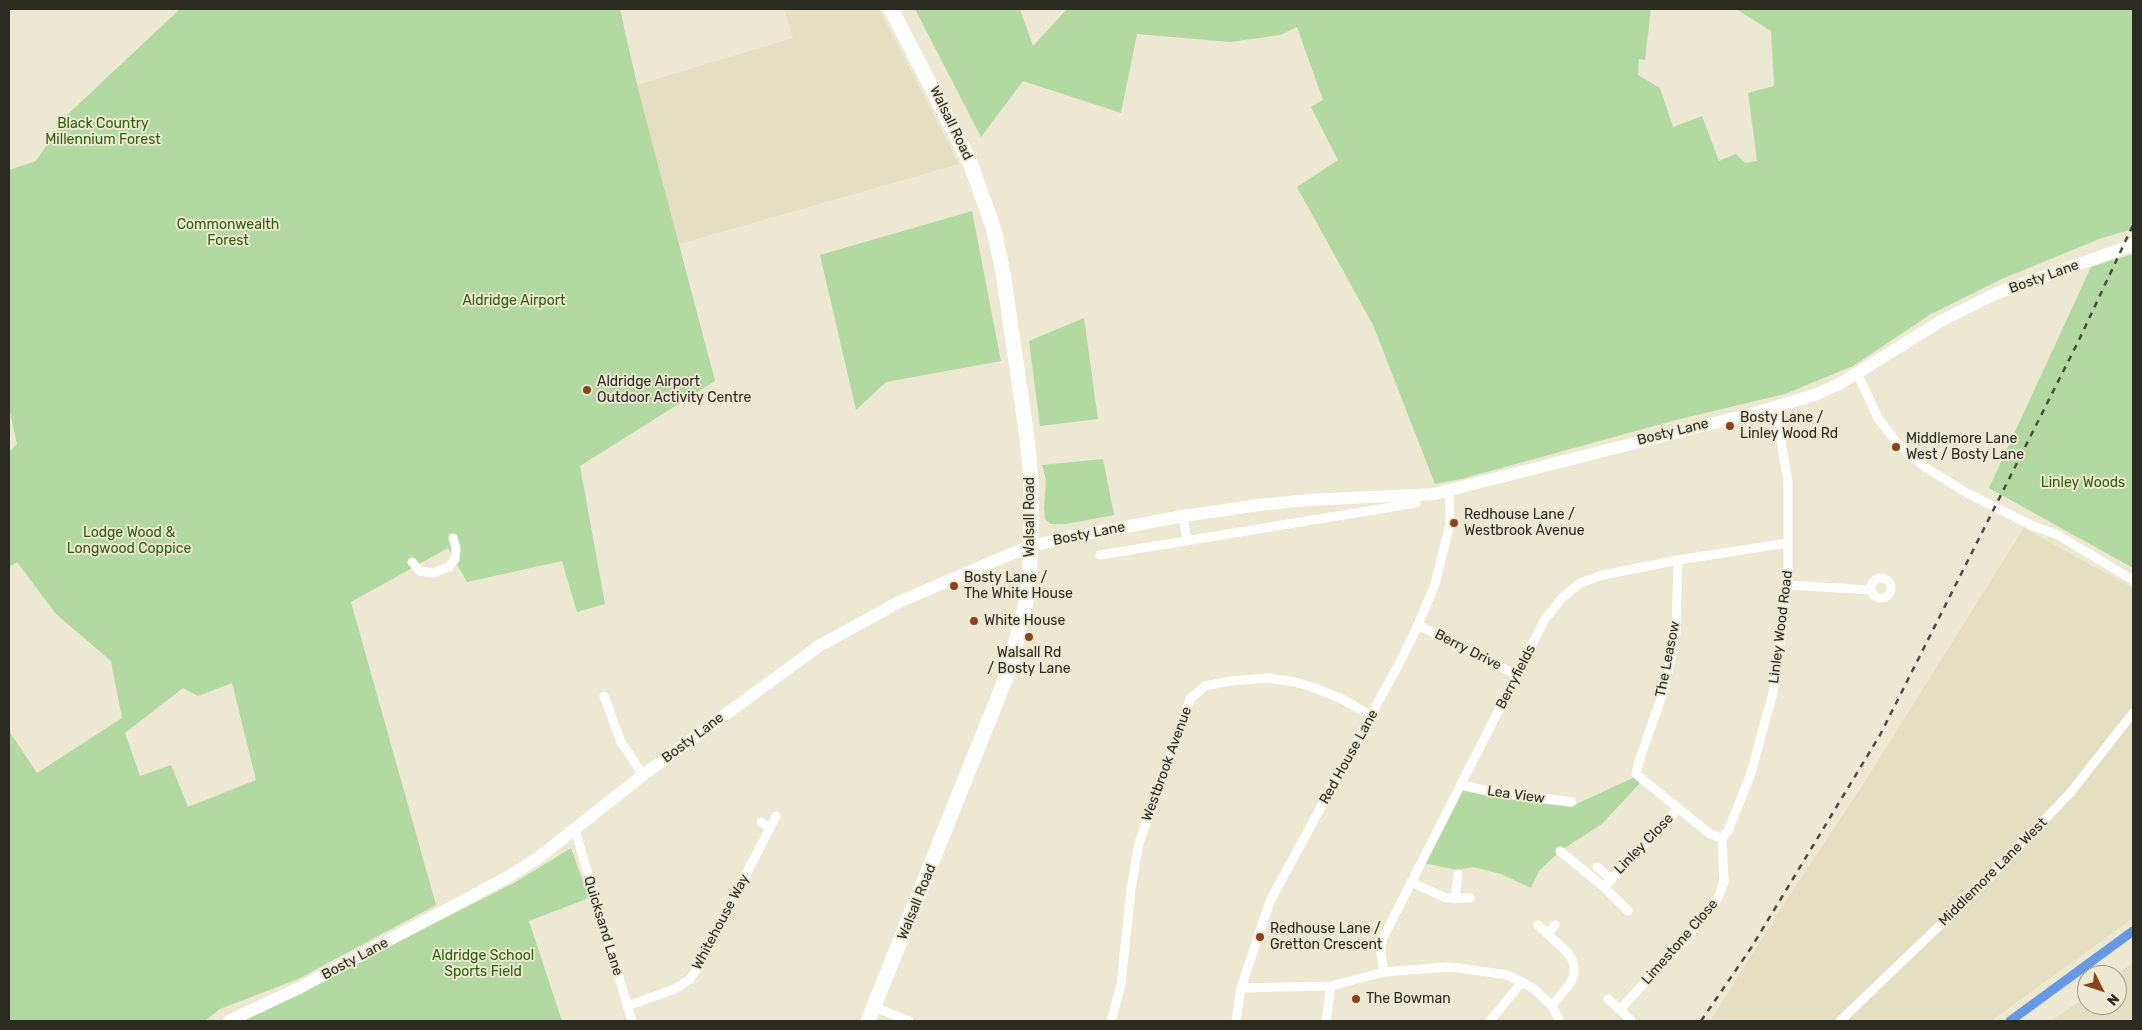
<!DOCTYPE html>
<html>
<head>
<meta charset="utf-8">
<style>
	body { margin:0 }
	#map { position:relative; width:2142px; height:1030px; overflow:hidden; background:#ece8d1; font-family:Rubik,sans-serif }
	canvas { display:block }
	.frame { position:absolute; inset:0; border:10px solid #2b2a21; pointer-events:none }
	.north { position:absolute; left:2077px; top:965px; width:50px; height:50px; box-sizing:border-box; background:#ece8d1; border:1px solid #9f9c8b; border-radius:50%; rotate:131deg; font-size:14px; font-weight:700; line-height:20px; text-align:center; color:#2b2a21 }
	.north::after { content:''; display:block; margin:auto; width:18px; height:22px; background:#89431f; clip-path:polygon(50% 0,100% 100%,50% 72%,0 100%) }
</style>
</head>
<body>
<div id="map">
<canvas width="2142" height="1030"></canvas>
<div class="frame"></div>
<div class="north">N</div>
</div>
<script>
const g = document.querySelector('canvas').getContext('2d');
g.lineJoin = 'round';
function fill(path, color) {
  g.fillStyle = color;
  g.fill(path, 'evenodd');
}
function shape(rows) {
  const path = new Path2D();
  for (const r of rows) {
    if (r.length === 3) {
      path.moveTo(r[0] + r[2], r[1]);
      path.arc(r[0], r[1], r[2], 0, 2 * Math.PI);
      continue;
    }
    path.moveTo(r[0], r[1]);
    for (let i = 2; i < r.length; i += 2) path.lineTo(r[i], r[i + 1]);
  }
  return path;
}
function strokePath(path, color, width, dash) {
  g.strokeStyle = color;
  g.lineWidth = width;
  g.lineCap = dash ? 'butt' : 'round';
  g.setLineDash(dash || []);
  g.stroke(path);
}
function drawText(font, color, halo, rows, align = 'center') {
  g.font = font + ' Rubik,sans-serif';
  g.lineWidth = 4;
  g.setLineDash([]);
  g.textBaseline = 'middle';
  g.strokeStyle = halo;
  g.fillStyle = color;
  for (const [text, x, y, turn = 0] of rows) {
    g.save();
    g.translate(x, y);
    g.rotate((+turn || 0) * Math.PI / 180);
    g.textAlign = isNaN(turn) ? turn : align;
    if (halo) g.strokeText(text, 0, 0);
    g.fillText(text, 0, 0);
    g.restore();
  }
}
fill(shape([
	[784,9,879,9,959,164,679,244,637,85,793,38],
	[2024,528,2133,588,2133,918,1991,1021,1710,1021,1782,907,1862,786],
	[2133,963,2133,1021,2051,1021,2087,996,2087,1005,2117,1005,2116,975]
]), '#e4dfc0');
fill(shape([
	[180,9,620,9,637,85,715,381,580,466,605,604,577,612,562,561,467,582,448,548,351,602,436,905,298,979,220,1009,205,1021,9,1021,9,731,37,773,122,718,111,661,56,614,17,562,9,567,9,452,17,444,9,408,9,170,36,161,67,115],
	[232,683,256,780,188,807,171,765,140,776,125,733,183,688,198,696],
	[915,9,1020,9,1033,46,1067,9,1651,9,1645,60,1639,59,1638,75,1660,88,1673,127,1702,116,1719,161,1736,154,1745,163,1757,161,1748,93,1774,86,1771,31,1736,9,2133,9,2133,229,2102,238,2004,278,1931,314,1853,366,1785,394,1676,420,1461,479,1435,484,1373,325,1297,187,1338,160,1311,107,1323,100,1297,27,1280,35,1230,42,1137,34,1121,113,1023,81,981,137],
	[972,211,1001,361,886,382,856,410,820,255],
	[2133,254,2133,568,1989,488,2091,267],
	[1084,318,1098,419,1040,426,1029,341],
	[1103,459,1114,515,1066,524,1051,524,1045,519,1044,508,1046,480,1042,465],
	[1635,777,1640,783,1602,824,1560,851,1539,871,1531,888,1501,874,1473,867,1457,870,1424,863,1461,790,1492,797,1570,807],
	[571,848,589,898,529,921,562,1021,242,1021,514,883]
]), '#b2d9a1');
strokePath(shape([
	[2010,1021,2133,931]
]), '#6699e3', 9);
strokePath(shape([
	[1857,373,1878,418,1897,443,1925,467,1967,493,2033,526,2056,534,2133,580],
	[1183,516,1187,541],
	[1100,555,1416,503],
	[1678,560,1676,632,1665,687,1639,761,1636,774,1710,834,1722,838],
	[412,562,420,571,433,573,449,567,455,559,456,548,453,538],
	[1881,588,10],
	[1788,585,1871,590],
	[1418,625,1517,675],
	[604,696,621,742,643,775],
	[1461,785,1494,792,1572,802],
	[761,822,770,829],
	[575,830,632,1021],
	[1722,838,1728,831,1750,776,1773,693,1788,585,1788,482,1775,407],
	[1560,851,1604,887,1678,809],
	[1597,867,1611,879],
	[1411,882,1446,898,1470,898],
	[1604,887,1628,911],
	[1455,899,1458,874],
	[1538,925,1566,951,1572,959,1574,967,1574,974,1571,982,1552,1006],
	[1547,934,1555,925],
	[1384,972,1381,953,1382,940,1545,619,1563,597,1580,583,1603,575,1678,560,1788,543],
	[1241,988,1331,986,1384,972,1446,967,1460,968,1507,975,1522,982,1534,989,1552,1006,1560,1021],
	[1608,999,1631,1020],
	[627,1006,675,989,690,979,697,969,776,816],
	[874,1007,909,1021],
	[1620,1009,1684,941,1718,898,1724,882,1722,838],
	[1111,1021,1121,984,1131,889,1139,843,1190,699,1205,686,1230,681,1268,678,1295,682,1315,688,1340,698,1372,716],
	[1236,1021,1241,988,1270,901,1401,660,1418,625,1435,584,1450,524,1449,490],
	[1326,1021,1331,986],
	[1490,1021,1522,982],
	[1840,1021,1983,884,2070,793,2133,713]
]), '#fff', 9);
strokePath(shape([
	[229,1021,299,988,506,878,538,858,643,775,819,646,899,602,999,559,1031,546,1061,539,1183,516,1259,505,1309,500,1434,494,1765,410,1817,394,1841,383,1941,321,1997,293,2133,245]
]), '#fff', 12);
strokePath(shape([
	[868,1021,1009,670,1028,594,1031,546,1031,480,1027,438,1003,272,994,230,970,162,891,9]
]), '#fff', 15);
strokePath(shape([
	[1701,1021,1751,948,1880,735,2079,340,2133,225]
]), '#4b4a3e', 2.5, [6, 6]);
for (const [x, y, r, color] of [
	[587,390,5,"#89431f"],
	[1730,426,5,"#89431f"],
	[1896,447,5,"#89431f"],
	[1454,523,5,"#89431f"],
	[954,586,5,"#89431f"],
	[974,621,5,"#89431f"],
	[1029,637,5,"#89431f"],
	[1260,937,5,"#89431f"],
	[1356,999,5,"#89431f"]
]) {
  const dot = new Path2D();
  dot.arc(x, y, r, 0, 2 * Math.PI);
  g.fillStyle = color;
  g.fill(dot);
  strokePath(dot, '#ece8d1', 2);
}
drawText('14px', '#2b2a21', '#ece8d1', [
	["Walsall Road",951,123,64],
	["Bosty Lane",2044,277,-20],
	["Bosty Lane",1673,432,-14],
	["Walsall Road",1030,517,-90],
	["Bosty Lane",1089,534,-11],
	["Linley Wood Road",1781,627,-83],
	["Berry Drive",1468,650,27],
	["The Leasow",1668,659,-79],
	["Berryfields",1516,677,-63],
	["Bosty Lane",693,738,-37],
	["Red House Lane",1349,757,-61],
	["Westbrook Avenue",1167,764,-70],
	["Lea View",1516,795,8],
	["Linley Close",1644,844,-46],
	["Middlemore Lane West",1993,872,-45],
	["Walsall Road",917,902,-68],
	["Whitehouse Way",721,922,-62],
	["Quicksand Lane",603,926,73],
	["Limestone Close",1680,942,-49],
	["Bosty Lane",355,959,-28]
]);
drawText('14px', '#2d5f0d', '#ece8d1', [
	["Black Country",103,124],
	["Millennium Forest",103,140],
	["Commonwealth",228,225],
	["Forest",228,241],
	["Aldridge Airport",514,301],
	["Linley Woods",2083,483],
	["Lodge Wood &",129,533],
	["Longwood Coppice",129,549],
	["Aldridge School",483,956],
	["Sports Field",483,972]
]);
drawText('14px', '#2b2a21', '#ece8d1', [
	["Aldridge Airport",597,382],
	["Outdoor Activity Centre",597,398],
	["Bosty Lane /",1740,418],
	["Linley Wood Rd",1740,434],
	["Middlemore Lane",1906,439],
	["West / Bosty Lane",1906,455],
	["Redhouse Lane /",1464,515],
	["Westbrook Avenue",1464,531],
	["Bosty Lane /",964,578],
	["The White House",964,594],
	["White House",984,621],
	["Walsall Rd",1029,653,"center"],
	["/ Bosty Lane",1029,669,"center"],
	["Redhouse Lane /",1270,929],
	["Gretton Crescent",1270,945],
	["The Bowman",1366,999]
], 'left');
</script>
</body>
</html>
